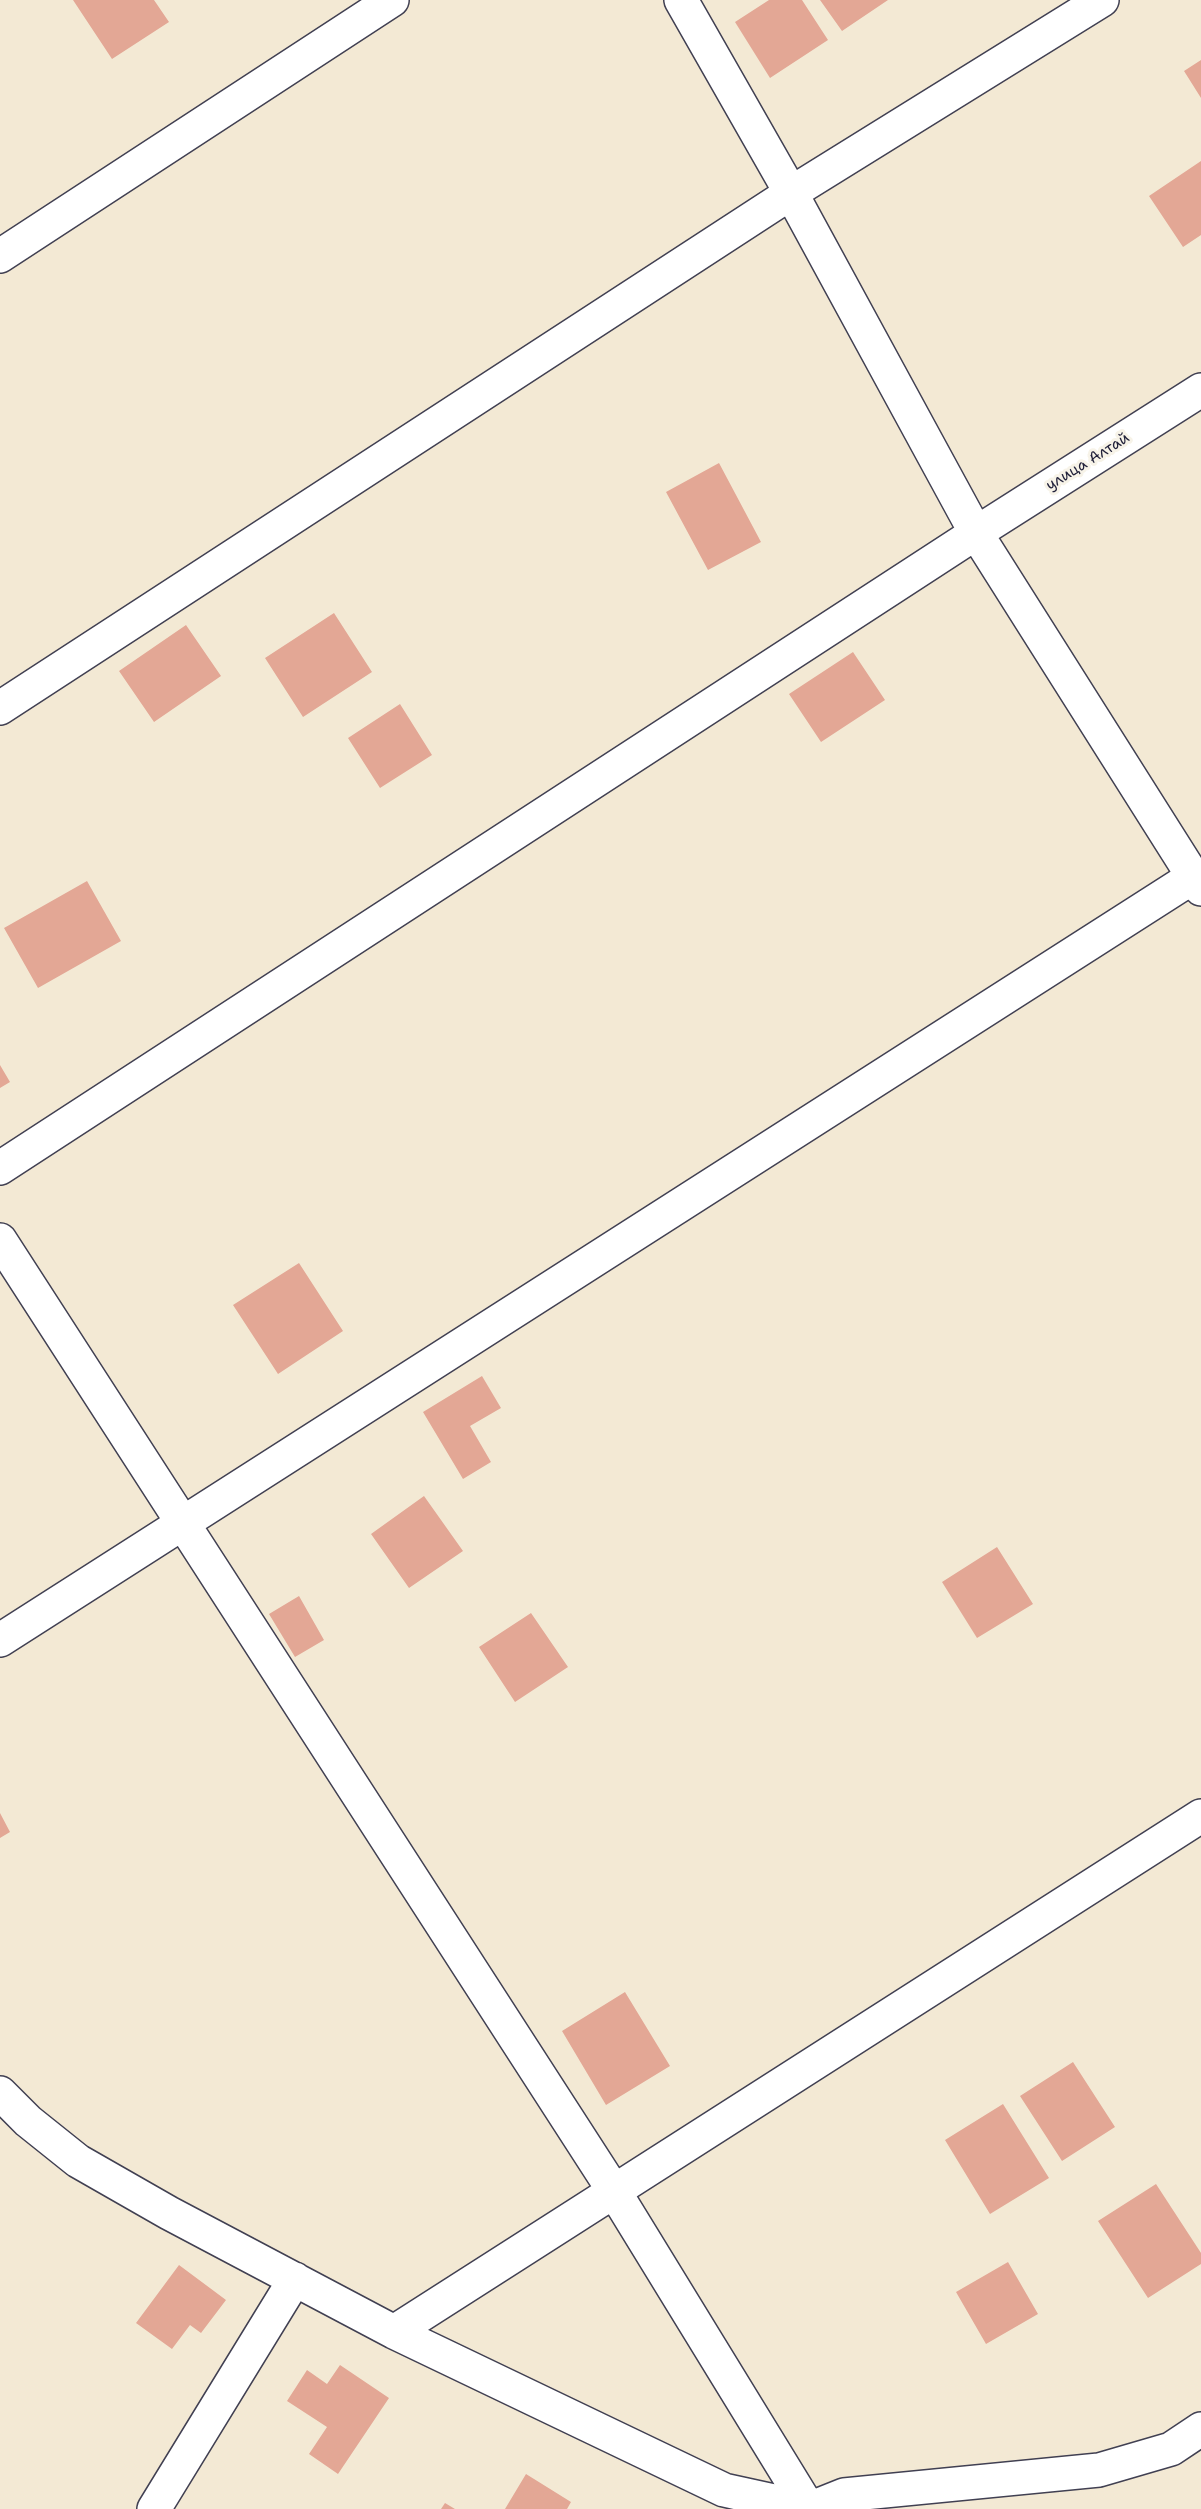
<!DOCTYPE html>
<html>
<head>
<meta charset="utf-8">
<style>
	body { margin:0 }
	canvas { display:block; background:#f3e9d4 }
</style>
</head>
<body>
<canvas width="1201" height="2509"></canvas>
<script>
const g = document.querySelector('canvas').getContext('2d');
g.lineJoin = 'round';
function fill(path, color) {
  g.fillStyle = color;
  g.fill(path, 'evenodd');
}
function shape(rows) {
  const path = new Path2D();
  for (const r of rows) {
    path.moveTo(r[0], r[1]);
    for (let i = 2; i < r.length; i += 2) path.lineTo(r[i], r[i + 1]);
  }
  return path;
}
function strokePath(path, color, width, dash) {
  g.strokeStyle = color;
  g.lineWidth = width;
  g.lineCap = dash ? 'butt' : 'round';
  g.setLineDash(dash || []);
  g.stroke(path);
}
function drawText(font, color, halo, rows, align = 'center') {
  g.font = font + ' "Shantell Sans",sans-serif';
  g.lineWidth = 6;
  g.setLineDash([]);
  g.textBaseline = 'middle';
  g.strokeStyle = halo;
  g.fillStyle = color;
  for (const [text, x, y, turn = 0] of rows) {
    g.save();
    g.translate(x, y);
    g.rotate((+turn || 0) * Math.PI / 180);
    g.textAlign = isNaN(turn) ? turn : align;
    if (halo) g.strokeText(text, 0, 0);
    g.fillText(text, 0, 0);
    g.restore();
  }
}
fill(shape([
	[73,0,154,0,169,22,112,59],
	[769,0,802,0,828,40,770,78,735,22],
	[820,0,888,0,842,31],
	[1201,60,1201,98,1184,71],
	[1201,161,1201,235,1183,247,1149,196],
	[719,463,761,542,708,570,666,492],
	[334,613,372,672,303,717,265,658],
	[186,625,221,676,154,722,119,671],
	[853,652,885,700,821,742,789,694],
	[400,704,432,755,380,788,348,738],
	[87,881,121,941,38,988,4,928],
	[0,1065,10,1082,0,1088],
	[299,1263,343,1331,278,1374,233,1305],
	[482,1376,501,1408,470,1426,491,1462,463,1479,423,1412],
	[424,1496,463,1551,409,1588,371,1534],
	[997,1547,1033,1604,977,1638,942,1582],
	[299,1596,324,1640,295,1657,269,1614],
	[531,1613,568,1667,515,1702,479,1647],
	[0,1813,10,1832,0,1838],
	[625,1992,670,2066,606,2105,562,2031],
	[1073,2062,1115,2127,1062,2161,1020,2096],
	[1003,2104,1049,2178,990,2214,945,2140],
	[1156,2184,1201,2253,1201,2264,1148,2298,1098,2221],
	[1008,2262,1038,2314,986,2344,956,2292],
	[179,2265,226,2300,201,2333,190,2325,172,2349,136,2323],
	[340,2365,389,2398,338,2474,309,2454,327,2427,287,2401,307,2370,327,2384],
	[526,2474,571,2502,567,2509,505,2509],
	[445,2503,455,2509,441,2509]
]), '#e3a795');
const minor = shape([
	[681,0,791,193,976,533,1201,889],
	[0,256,392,0],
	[0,708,791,193,1102,0],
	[0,1168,976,533,1201,390],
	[0,1240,614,2191,809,2509,844,2495,1099,2470,1171,2449,1201,2429],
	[0,1640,1193,877],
	[0,2093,28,2121,78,2161,169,2213,394,2332,724,2490,811,2509],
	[394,2332,1201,1816],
	[154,2509,295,2279]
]);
strokePath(minor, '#414052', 36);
strokePath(minor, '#fff', 33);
drawText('15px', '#22223b', '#f7f3e8', [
	["улица Алтай",1088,462,-32]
]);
</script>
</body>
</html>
